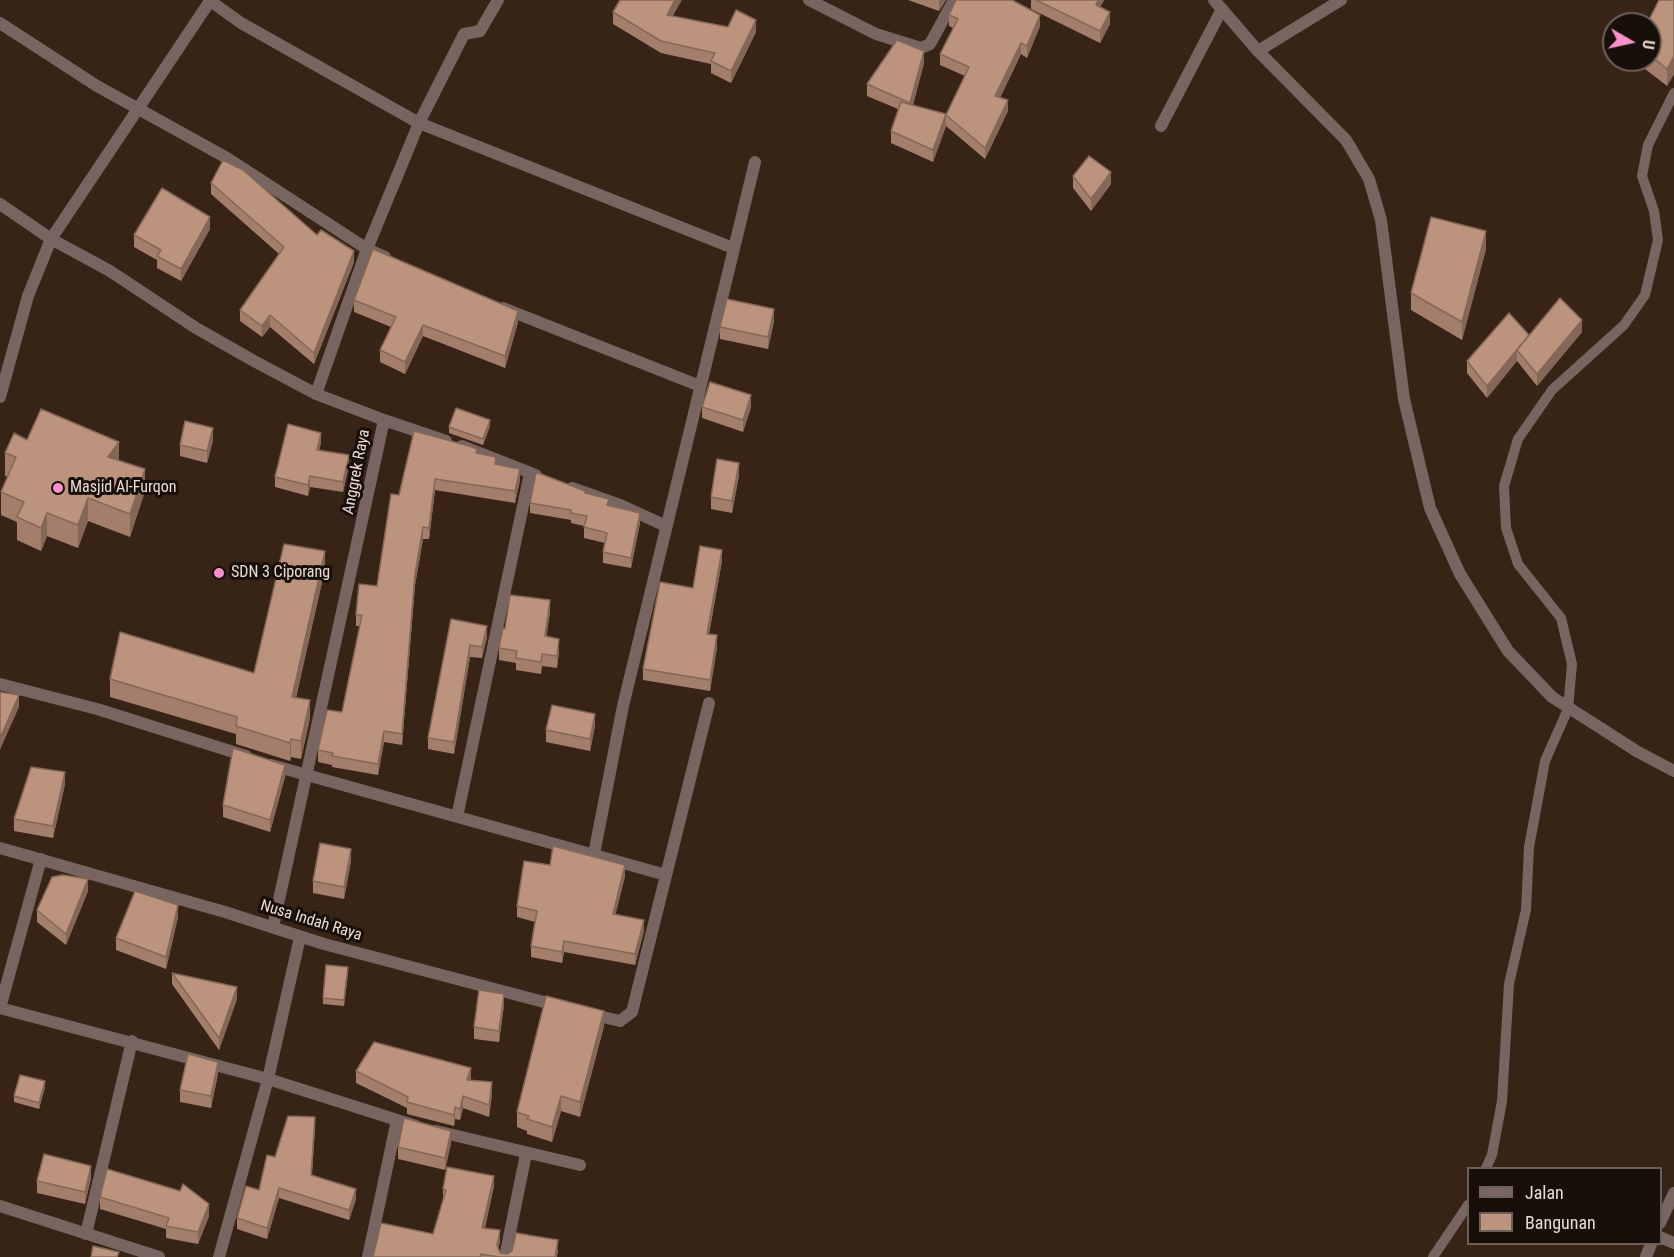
<!DOCTYPE html>
<html>
<head>
<meta charset="utf-8">
<style>
	body { margin:0 }
	#map { position:relative; width:1674px; height:1257px; overflow:hidden; background:#382317; font-family:"Roboto Condensed",sans-serif }
	canvas { display:block }
	.legend { position:absolute; left:1467px; top:1167px; width:195px; height:78px; box-sizing:border-box; background:#180f0a; border:2px solid #6c615a; margin:0; padding:8px 10px; list-style:none; font-size:18px; color:#e9dbd3 }
	.legend li { display:flex; align-items:center; gap:12px; height:30px }
	.legend b { width:30px; border:2px solid #6c615a }
	.north { position:absolute; left:1602px; top:12px; width:60px; height:60px; box-sizing:border-box; background:#180f0a; border:2px solid #6c615a; border-radius:50%; rotate:99deg; font-size:16px; font-weight:700; line-height:24px; text-align:center; color:#e9dbd3 }
	.north::after { content:''; display:block; margin:auto; width:21px; height:27px; background:#f990ca; clip-path:polygon(50% 0,100% 100%,50% 72%,0 100%) }
</style>
</head>
<body>
<div id="map">
<canvas width="1674" height="1257"></canvas>
<ul class="legend">
<li><b style="height:8px;background:#786461"></b>Jalan</li>
<li><b style="height:16px;background:#bc937c"></b>Bangunan</li>
</ul>
<div class="north">U</div>
</div>
<script>
const g = document.querySelector('canvas').getContext('2d');
g.lineJoin = 'round';
function shape(rows) {
  const path = new Path2D();
  for (const r of rows) {
    path.moveTo(r[0], r[1]);
    for (let i = 2; i < r.length; i += 2) path.lineTo(r[i], r[i + 1]);
  }
  return path;
}
function strokePath(path, color, width, dash) {
  g.strokeStyle = color;
  g.lineWidth = width;
  g.lineCap = dash ? 'butt' : 'round';
  g.setLineDash(dash || []);
  g.stroke(path);
}
function fill(path, color) {
  g.fillStyle = color;
  g.fill(path, 'evenodd');
}
function drawText(font, color, halo, rows, align = 'center') {
  g.font = font + ' "Roboto Condensed",sans-serif';
  g.lineWidth = 6;
  g.setLineDash([]);
  g.textBaseline = 'middle';
  g.strokeStyle = halo;
  g.fillStyle = color;
  for (const [text, x, y, turn = 0] of rows) {
    g.save();
    g.translate(x, y);
    g.rotate((+turn || 0) * Math.PI / 180);
    g.textAlign = isNaN(turn) ? turn : align;
    if (halo) g.strokeText(text, 0, 0);
    g.fillText(text, 0, 0);
    g.restore();
  }
}
strokePath(shape([
	[1486,1168,1492,1155,1502,1101,1509,984,1526,910,1529,847,1545,761,1568,709,1572,664,1561,618,1518,564,1506,528,1504,486,1518,439,1552,390,1624,325,1645,295,1658,240,1654,211,1642,176,1648,145,1674,93],
	[1433,1257,1468,1205]
]), '#786461', 10);
strokePath(shape([
	[209,0,241,23,419,123,733,248],
	[809,0,876,34,921,48,930,44,954,0],
	[0,23,97,86,227,158,367,249,385,257],
	[1258,51,1341,0],
	[1161,126,1222,9],
	[0,204,51,239,110,271,196,328,254,361,316,394,384,420,273,927],
	[503,308,700,386],
	[316,394,367,249,419,123,464,34,480,31,498,0],
	[0,397,28,296,51,239,210,1],
	[384,420,446,441],
	[462,446,536,475],
	[572,488,620,505,666,526],
	[0,684,97,709,246,756],
	[271,765,666,875],
	[457,817,530,473],
	[0,848,225,912,324,944,559,1006],
	[594,854,623,706,755,162],
	[41,859,0,1008,268,1079,416,1126],
	[590,1014,620,1021,632,1012,709,703],
	[436,1131,580,1165],
	[0,1206,159,1257],
	[1660,1223,1674,1193],
	[86,1234,132,1041],
	[1660,1237,1674,1243],
	[219,1257,268,1079,300,937],
	[368,1257,397,1120],
	[505,1257,526,1154],
	[1646,1257,1651,1244]
]), '#786461', 12);
strokePath(shape([
	[1214,0,1258,51,1346,140,1369,179,1381,220,1404,399,1430,508,1460,574,1508,651,1552,697,1638,752,1674,771]
]), '#786461', 12);
fill(shape([
	[908,0,946,0,939,11],
	[1031,0,1104,0,1100,7,1110,24,1100,43,1031,9],
	[1674,0,1674,74,1667,86,1636,62,1636,60,1650,60,1650,24],
	[613,12,673,16,728,27,756,32,731,83,711,73,711,64,661,53,613,24],
	[949,15,1040,26,1027,58,1021,54,1000,98,1008,111,985,159,946,126,933,162,891,143,891,131,898,109,867,96,867,84,924,63,913,105,946,114,965,76,940,65,940,54,953,28,949,26],
	[1073,176,1111,184,1091,211,1073,188],
	[211,183,317,235,354,262,314,364,270,327,262,337,240,321,240,310,279,254,211,194],
	[210,229,181,281,157,268,157,260,134,247,134,235],
	[1486,249,1462,340,1411,310,1411,293],
	[354,300,518,322,505,368,423,336,405,374,380,362,380,350,391,327,354,312],
	[774,321,768,349,720,339,720,327],
	[1582,332,1537,386,1517,361,1487,398,1467,373,1467,361,1529,335],
	[702,407,751,407,743,432,702,418],
	[490,426,483,445,449,433,449,427],
	[27,440,119,460,145,491,130,537,88,521,78,548,47,536,41,551,17,540,17,522,1,515,1,492,8,477,5,476,5,453],
	[213,440,207,463,180,456,180,445],
	[321,443,319,450,349,465,343,492,310,487,308,496,275,487,275,477],
	[477,453,520,480,515,503,435,490,429,539,423,539,415,585,402,745,384,742,378,775,332,767,332,765,318,762,318,750,342,712,360,626,356,626,356,615,377,586,399,495],
	[739,475,732,513,711,509,711,497],
	[585,493,640,523,631,568,603,563,603,552,605,543,584,538,584,526,571,523,571,520,530,513,530,503],
	[722,561,709,634,717,647,710,691,643,680,643,669,693,588],
	[325,569,296,698,310,718,301,759,291,757,290,761,236,744,236,734,110,697,110,679,254,673],
	[550,612,546,636,559,651,557,668,542,666,541,674,516,670,516,663,499,660,499,648,505,629],
	[451,619,487,637,482,658,470,657,454,754,428,749,428,738],
	[595,726,590,751,546,742,546,730],
	[285,777,270,832,223,817,223,805],
	[65,784,53,838,14,831,14,819],
	[351,861,344,899,313,893,313,881],
	[625,876,615,915,644,931,635,965,564,952,562,963,531,957,531,946,535,922,517,917,517,906],
	[88,891,66,945,37,922,37,910],
	[178,917,166,969,116,950,116,938],
	[172,973,237,999,219,1050,172,984],
	[348,973,344,1006,323,1004,323,998],
	[504,1005,499,1042,474,1039,474,1027],
	[604,1026,580,1117,561,1111,552,1142,527,1134,527,1131,517,1127,517,1112],
	[356,1071,470,1080,492,1094,489,1117,463,1108,460,1120,455,1119,454,1126,407,1114,407,1108,356,1083],
	[218,1074,211,1108,180,1102,180,1090],
	[45,1087,39,1109,14,1102,14,1096],
	[315,1127,312,1175,356,1199,349,1220,279,1198,267,1239,237,1229,237,1218,259,1190,275,1157],
	[451,1143,445,1170,398,1159,398,1147],
	[91,1178,85,1204,37,1193,37,1181],
	[494,1186,485,1228,500,1241,498,1249,500,1253,507,1254,558,1250,557,1257,373,1257,433,1234,443,1200,443,1189],
	[100,1197,209,1216,198,1244,166,1238,166,1229,100,1209]
]), '#a27e6b');
fill(shape([
	[675,0,682,0,667,26,667,15],
	[939,0,946,0,939,11],
	[1098,0,1104,0,1096,16,1096,5],
	[1110,12,1110,24,1100,43,1100,31],
	[1040,15,1040,26,1027,58,1027,46],
	[756,20,756,32,731,83,731,71],
	[1021,43,1021,54,995,108,995,96],
	[924,51,924,63,910,115,910,103],
	[1674,56,1674,74,1667,86,1667,69],
	[1008,100,1008,111,985,159,985,148],
	[946,114,946,126,933,162,933,150],
	[1111,172,1111,184,1091,211,1091,199],
	[210,217,210,229,181,281,181,269],
	[1486,231,1486,249,1462,340,1462,322],
	[354,251,354,262,314,364,314,353],
	[774,309,774,321,768,349,768,337],
	[518,311,518,322,505,368,505,356],
	[270,315,270,327,262,337,262,326],
	[1582,320,1582,332,1537,386,1537,374],
	[423,325,423,336,405,374,405,362],
	[1529,335,1517,350,1517,361,1487,398,1487,386],
	[751,395,751,407,743,432,743,420],
	[490,420,490,426,483,445,483,439],
	[213,428,213,440,207,463,207,451],
	[321,433,321,443,317,460,317,450],
	[119,442,119,464,108,457],
	[349,455,349,465,343,492,343,482],
	[739,463,739,475,732,513,732,501],
	[145,469,145,491,130,537,130,514],
	[520,469,520,480,515,503,515,491],
	[310,476,310,487,308,496,308,485],
	[435,479,435,490,429,539,429,528],
	[88,498,88,521,78,548,78,525],
	[47,513,47,536,41,551,41,528],
	[640,513,640,523,631,568,631,558],
	[423,527,423,539,415,585,402,745,402,734,415,574],
	[722,550,722,561,707,645,707,634],
	[325,551,325,569,292,714,292,697],
	[550,600,550,612,545,648,545,636],
	[487,626,487,637,482,658,482,647],
	[717,635,717,647,710,691,710,680],
	[559,639,559,651,557,668,557,656],
	[470,645,470,657,454,754,454,742],
	[19,695,19,707,0,750,0,738],
	[310,700,310,718,301,759,301,741],
	[595,714,595,726,590,751,590,739],
	[384,731,384,742,378,775,378,764],
	[291,739,291,757,290,761,290,743],
	[285,765,285,777,270,832,270,820],
	[65,772,65,784,53,838,53,826],
	[351,849,351,861,344,899,344,887],
	[625,865,625,876,613,925,613,914],
	[88,879,88,891,66,945,66,934],
	[178,905,178,917,166,969,166,957],
	[644,920,644,931,635,965,635,954],
	[564,941,564,952,562,963,562,952],
	[237,987,237,999,219,1050,219,1038],
	[504,994,504,1005,499,1042,499,1031],
	[604,1011,604,1026,580,1117,580,1102],
	[218,1062,218,1074,211,1108,211,1096],
	[471,1068,471,1079,467,1092,467,1080],
	[45,1081,45,1087,39,1109,39,1103],
	[492,1082,492,1094,489,1117,489,1105],
	[463,1096,463,1108,460,1120,460,1109],
	[561,1096,561,1111,552,1142,552,1127],
	[455,1107,455,1119,454,1126,454,1115],
	[315,1117,315,1127,311,1185,311,1175],
	[451,1131,451,1143,445,1170,445,1158],
	[91,1166,91,1178,85,1204,85,1192],
	[494,1176,494,1186,482,1238,482,1228],
	[279,1188,279,1198,267,1239,267,1228],
	[356,1189,356,1199,349,1220,349,1210],
	[209,1204,209,1216,198,1244,198,1232],
	[500,1230,500,1241,497,1256,497,1245],
	[558,1240,557,1257,555,1257]
]), '#846757');
const building = shape([
	[620,0,675,0,667,15,728,27,736,10,756,20,731,71,711,61,715,53,661,41,613,12,620,0],
	[956,0,1012,0,1040,15,1027,46,1021,43,995,96,1008,100,985,148,946,115,969,67,940,54,958,19,949,15,956,0],
	[1036,0,1098,0,1096,5,1110,12,1100,31,1036,0],
	[1659,0,1674,0,1674,56,1667,69,1650,55,1650,24,1647,24,1659,0],
	[897,40,924,51,910,103,867,84,897,40],
	[901,102,946,114,933,150,891,131,901,102],
	[1089,156,1111,172,1091,199,1073,176,1089,156],
	[223,160,243,170,317,235,321,230,354,251,314,353,270,315,262,326,240,310,284,247,211,183,223,160],
	[162,188,210,217,181,269,157,256,161,250,134,235,162,188],
	[1431,217,1486,231,1462,322,1411,293,1431,217],
	[373,249,518,311,505,356,423,325,405,362,380,350,396,317,354,300,373,249],
	[1560,298,1582,320,1537,374,1517,350,1560,298],
	[727,299,774,309,768,337,720,327,727,299],
	[1509,313,1529,335,1487,386,1467,361,1509,313],
	[710,382,751,395,743,420,702,407,710,382],
	[456,408,490,420,483,439,449,427,456,408],
	[41,409,119,442,108,457,145,469,130,514,88,498,78,525,47,513,41,528,17,517,24,502,1,492,16,457,5,453,14,433,27,440,41,409],
	[185,421,213,428,207,451,180,445,185,421],
	[288,424,321,433,317,450,349,455,343,482,310,476,308,485,275,477,288,424],
	[414,431,469,446,477,449,476,453,496,457,495,464,520,469,515,491,435,479,429,528,423,527,415,574,402,734,384,731,378,764,332,756,333,753,318,750,327,710,342,712,362,615,356,615,359,584,377,586,391,494,399,495,414,431],
	[717,459,739,463,732,501,711,497,717,459],
	[536,472,585,491,585,493,609,499,607,505,640,513,631,558,603,552,607,533,584,527,587,516,571,513,571,510,530,503,536,472],
	[284,544,325,551,292,697,310,700,301,741,291,739,290,743,236,726,237,717,110,679,120,632,254,673,284,544],
	[700,546,722,550,707,634,717,635,710,680,643,669,660,582,693,588,700,546],
	[510,595,550,600,545,636,559,639,557,656,542,654,541,662,516,658,517,651,499,648,503,628,505,629,510,595],
	[451,619,487,626,482,647,470,645,454,742,428,738,451,619],
	[0,692,19,695,0,738,0,692],
	[552,705,595,714,590,739,546,730,552,705],
	[233,748,285,765,270,820,223,805,233,748],
	[31,767,65,772,53,826,14,819,31,767],
	[320,843,351,849,344,887,313,881,320,843],
	[553,846,625,865,613,914,644,920,635,954,564,941,562,952,531,946,537,911,517,906,524,861,550,865,553,846],
	[63,875,88,879,66,934,37,910,52,877,63,875],
	[135,891,178,905,166,957,116,938,135,891],
	[326,965,348,967,344,1000,323,998,326,965],
	[172,973,237,987,219,1038,172,973],
	[479,990,504,994,499,1031,474,1027,479,990],
	[546,996,604,1011,580,1102,561,1096,552,1127,527,1119,529,1116,517,1112,546,996],
	[374,1042,471,1068,467,1080,492,1082,489,1105,463,1096,460,1109,455,1107,454,1115,407,1102,408,1097,356,1071,374,1042],
	[188,1054,218,1062,211,1096,180,1090,188,1054],
	[20,1075,45,1081,39,1103,14,1096,20,1075],
	[288,1116,315,1117,311,1175,356,1189,349,1210,279,1188,267,1228,237,1218,246,1186,259,1190,267,1155,275,1157,288,1116],
	[404,1118,451,1131,445,1158,398,1147,404,1118],
	[44,1154,91,1166,85,1192,37,1181,44,1154],
	[447,1167,494,1176,482,1228,500,1230,497,1245,500,1253,507,1254,512,1251,516,1233,558,1240,555,1257,499,1257,481,1254,480,1257,373,1257,381,1223,433,1234,446,1190,443,1189,447,1167],
	[107,1169,180,1191,183,1184,209,1204,198,1232,166,1226,169,1218,100,1197,107,1169],
	[93,1246,119,1252,117,1257,91,1257,93,1246]
]);
fill(building, '#bc937c');
strokePath(building, '#846757', 1.5);
for (const [x, y, r, color] of [
	[58,488,6,"#f990ca"],
	[219,573,6,"#f990ca"]
]) {
  const dot = new Path2D();
  dot.arc(x, y, r, 0, 2 * Math.PI);
  g.fillStyle = color;
  g.fill(dot);
  strokePath(dot, '#180f0a', 2);
}
drawText('16px', '#e9dbd3', '#180f0a', [
	["Anggrek Raya",357,472,-79],
	["Nusa Indah Raya",311,921,17]
]);
drawText('16px', '#e9dbd3', '#180f0a', [
	["Masjid Al-Furqon",70,488],
	["SDN 3 Ciporang",231,573]
], 'left');
</script>
</body>
</html>
